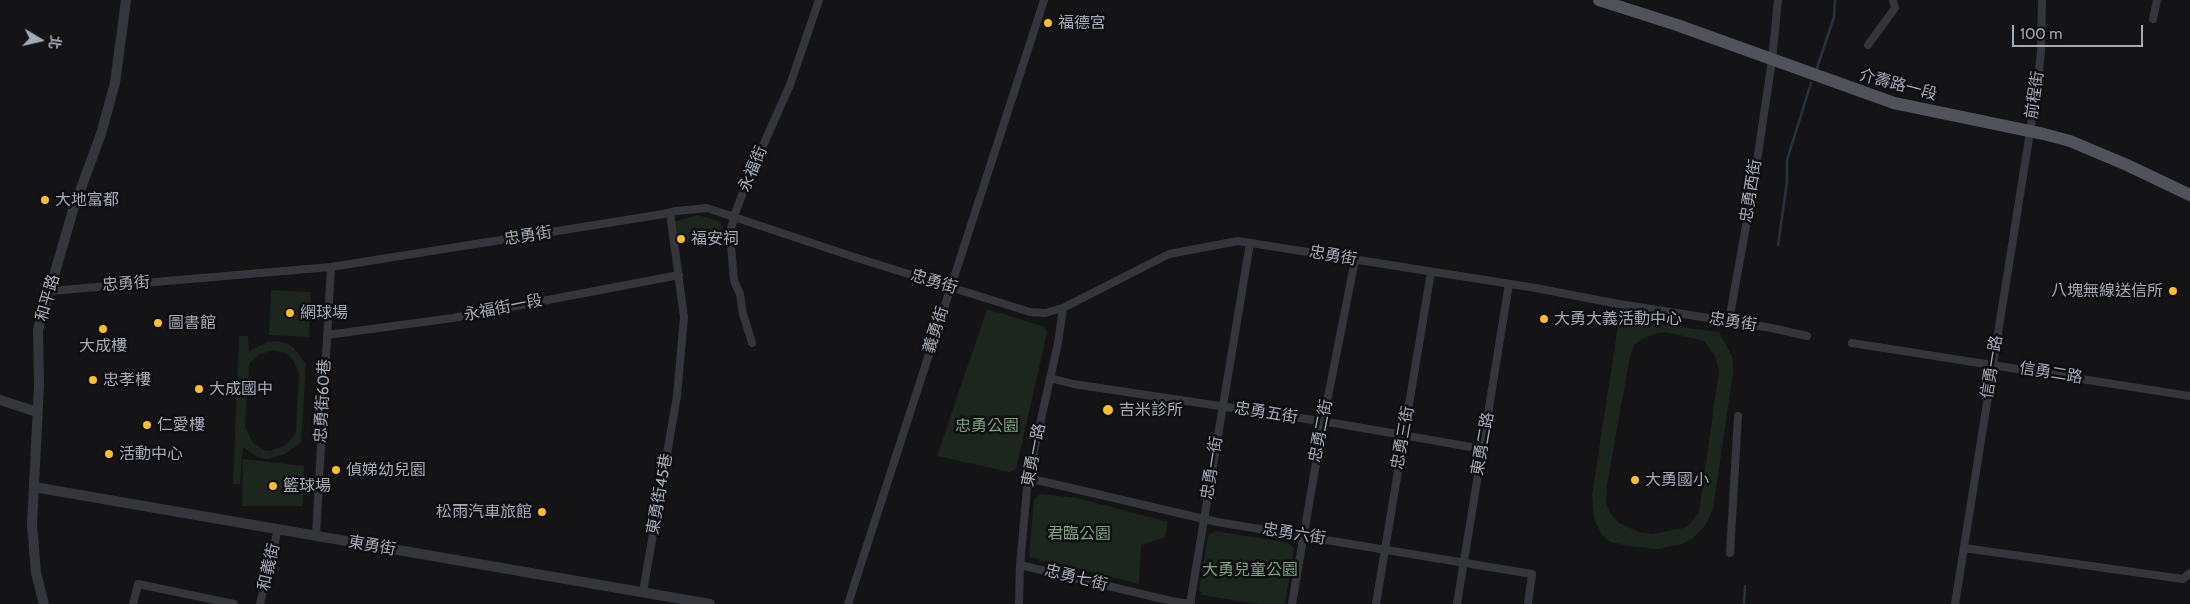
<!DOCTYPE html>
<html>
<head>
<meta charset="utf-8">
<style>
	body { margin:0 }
	#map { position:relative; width:2190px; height:604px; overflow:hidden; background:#141416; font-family:Cabin,"Noto Sans TC",sans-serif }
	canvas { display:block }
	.north { position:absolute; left:15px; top:15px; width:50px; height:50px; -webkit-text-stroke:4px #0f0f11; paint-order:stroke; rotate:99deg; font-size:14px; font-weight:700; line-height:20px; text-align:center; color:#a5aab7 }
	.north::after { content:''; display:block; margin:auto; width:18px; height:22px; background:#a5aab7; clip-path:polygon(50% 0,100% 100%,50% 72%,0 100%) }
	.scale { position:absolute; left:2012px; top:25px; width:131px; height:22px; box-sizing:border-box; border:2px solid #a5aab7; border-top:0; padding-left:6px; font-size:15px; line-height:18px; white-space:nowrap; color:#a5aab7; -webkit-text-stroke:4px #0f0f11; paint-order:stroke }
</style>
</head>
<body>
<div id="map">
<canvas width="2190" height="604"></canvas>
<div class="north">北</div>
<div class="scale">100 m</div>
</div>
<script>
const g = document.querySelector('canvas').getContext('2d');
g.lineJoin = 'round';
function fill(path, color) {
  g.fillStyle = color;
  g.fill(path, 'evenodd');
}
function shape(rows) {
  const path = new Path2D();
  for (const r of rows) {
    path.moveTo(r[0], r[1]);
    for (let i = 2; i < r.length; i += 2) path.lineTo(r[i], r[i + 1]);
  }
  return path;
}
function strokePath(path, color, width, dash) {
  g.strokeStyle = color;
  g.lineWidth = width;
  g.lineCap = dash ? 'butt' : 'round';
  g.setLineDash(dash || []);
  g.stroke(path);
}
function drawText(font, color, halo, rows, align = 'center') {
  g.font = font + ' Cabin,"Noto Sans TC",sans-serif';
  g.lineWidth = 5;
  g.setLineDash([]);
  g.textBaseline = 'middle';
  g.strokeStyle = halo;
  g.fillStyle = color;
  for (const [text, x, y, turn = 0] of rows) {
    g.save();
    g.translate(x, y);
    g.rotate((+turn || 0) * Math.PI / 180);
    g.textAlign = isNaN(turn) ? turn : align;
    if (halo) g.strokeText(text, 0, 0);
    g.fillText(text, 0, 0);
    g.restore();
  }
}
fill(shape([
	[698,215,720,222,724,230,676,246,672,222],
	[271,290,311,292,309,337,269,335],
	[987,309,1045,327,1047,333,1016,469,1009,472,937,456],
	[1619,319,1719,332,1733,358,1733,373,1713,509,1705,526,1692,539,1682,544,1657,549,1628,546,1611,542,1602,535,1594,519,1592,495],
	[1666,332,1704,341,1715,356,1719,371,1699,512,1690,524,1683,528,1652,534,1639,532,1619,523,1610,513,1606,503,1607,485,1630,356,1634,345,1641,340,1654,334],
	[239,336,248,336,249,351,268,342,277,341,286,343,294,348,306,364,301,442,285,454,267,459,257,457,243,447,240,484,233,484],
	[273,350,285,353,292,358,299,373,296,433,286,445,270,451,264,450,253,443,245,427,249,364,258,355],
	[243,459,304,466,303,506,242,506],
	[1040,494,1077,498,1168,522,1165,537,1141,545,1139,584,1056,563,1039,561,1039,559,1029,557,1034,500],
	[1216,531,1289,543,1294,549,1285,604,1258,604,1203,595,1199,590,1208,535]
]), '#1c251e');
strokePath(shape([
	[1817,68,1834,17,1835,0],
	[1778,245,1787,182,1787,160,1811,83],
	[1744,604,1745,586]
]), '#2a333b', 2.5);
strokePath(shape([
	[2153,19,2157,0],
	[1868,45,1895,8,1893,0],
	[50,291,331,267,664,214,676,211,707,208,851,256,1030,312,1045,313,1063,308,1169,254,1238,241,1536,288,1613,303,1772,328,1807,336],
	[1729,321,1754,181,1772,60,1778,0],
	[327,335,453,318,679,275],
	[752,343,743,314,740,294,734,281,730,233,734,216,749,177,790,85,819,0],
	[1852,343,2190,396],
	[1050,378,1073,384,1340,424,1482,449],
	[1028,478,1217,522,1532,574,1528,604],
	[316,536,331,267],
	[1964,548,2183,579,2190,573],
	[1730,553,1738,416],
	[1020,565,1171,601,1191,604],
	[643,592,677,396,684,317,670,213],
	[133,604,138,584,234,604],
	[260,604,278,529],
	[848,604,1044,0],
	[1019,604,1020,565,1028,478,1058,343,1063,308],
	[1190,604,1250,243],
	[1292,604,1323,422,1355,260],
	[1376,604,1431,272],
	[1457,604,1509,284],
	[1955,604,2037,88,2041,52,2042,0]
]), '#35363c', 8);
strokePath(shape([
	[0,400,37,412],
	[34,487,710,604],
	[44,604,36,573,32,524,39,386,38,330,74,207,101,134,115,83,126,0]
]), '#35363c', 10);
strokePath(shape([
	[1599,0,1677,25,1894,103,2044,134,2070,141,2127,165,2190,195]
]), '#51535b', 12);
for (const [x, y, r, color] of [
	[1048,23,5,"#fdbe26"],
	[45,200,5,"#fdbe26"],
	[681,239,5,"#fdbe26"],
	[2173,291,5,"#fdbe26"],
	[290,313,5,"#fdbe26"],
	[1544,319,5,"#fdbe26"],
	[158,323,5,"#fdbe26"],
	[103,329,5,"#fdbe26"],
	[93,380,5,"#fdbe26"],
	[199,389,5,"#fdbe26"],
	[1108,410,6,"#fdbe26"],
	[147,425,5,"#fdbe26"],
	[109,454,5,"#fdbe26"],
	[336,470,5,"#fdbe26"],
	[1635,480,5,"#fdbe26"],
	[273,486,5,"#fdbe26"],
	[542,512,5,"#fdbe26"]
]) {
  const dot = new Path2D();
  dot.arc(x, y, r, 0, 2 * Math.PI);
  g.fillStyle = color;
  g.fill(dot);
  strokePath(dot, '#0f0f11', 2);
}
drawText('16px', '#a5aab7', '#0f0f11', [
	["福德宮",1058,23],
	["大地富都",55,200],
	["福安祠",691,239],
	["八塊無線送信所",2163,291,"right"],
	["網球場",300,313],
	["大勇大義活動中心",1554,319],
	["圖書館",168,323],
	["大成樓",103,346,"center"],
	["忠孝樓",103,380],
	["大成國中",209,389],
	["吉米診所",1119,410],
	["仁愛樓",157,425],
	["活動中心",119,454],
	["偵娣幼兒園",346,470],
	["大勇國小",1645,480],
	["籃球場",283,486],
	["松雨汽車旅館",532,512,"right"]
], 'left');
drawText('16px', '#a5aab7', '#0f0f11', [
	["介壽路一段",1898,85,15],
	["前程街",2035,95,-82],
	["永福街",753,169,-67],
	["忠勇西街",1751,191,-81],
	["忠勇街",528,236,-9],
	["忠勇街",1333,256,10],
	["忠勇街",934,282,17],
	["忠勇街",126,284,-4],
	["和平路",48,298,-74],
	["永福街一段",503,308,-11],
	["忠勇街",1733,322,9],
	["義勇街",936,330,-72],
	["信勇一路",1992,367,-81],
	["信勇二路",2051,373,9],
	["忠勇街60巷",323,401,-87],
	["忠勇五街",1266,413,9],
	["忠勇二街",1321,431,-79],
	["忠勇三街",1403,438,-80],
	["東勇二路",1483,444,-80],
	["東勇一路",1034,455,-79],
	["忠勇一街",1212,468,-81],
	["東勇街45巷",660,494,-80],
	["忠勇六街",1294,534,9],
	["東勇街",372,546,10],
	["和義街",269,567,-77],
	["忠勇七街",1076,578,14]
]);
drawText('16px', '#7ba47f', '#0f0f11', [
	["忠勇公園",987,426],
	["君臨公園",1079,534],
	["大勇兒童公園",1250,570]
]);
</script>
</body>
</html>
